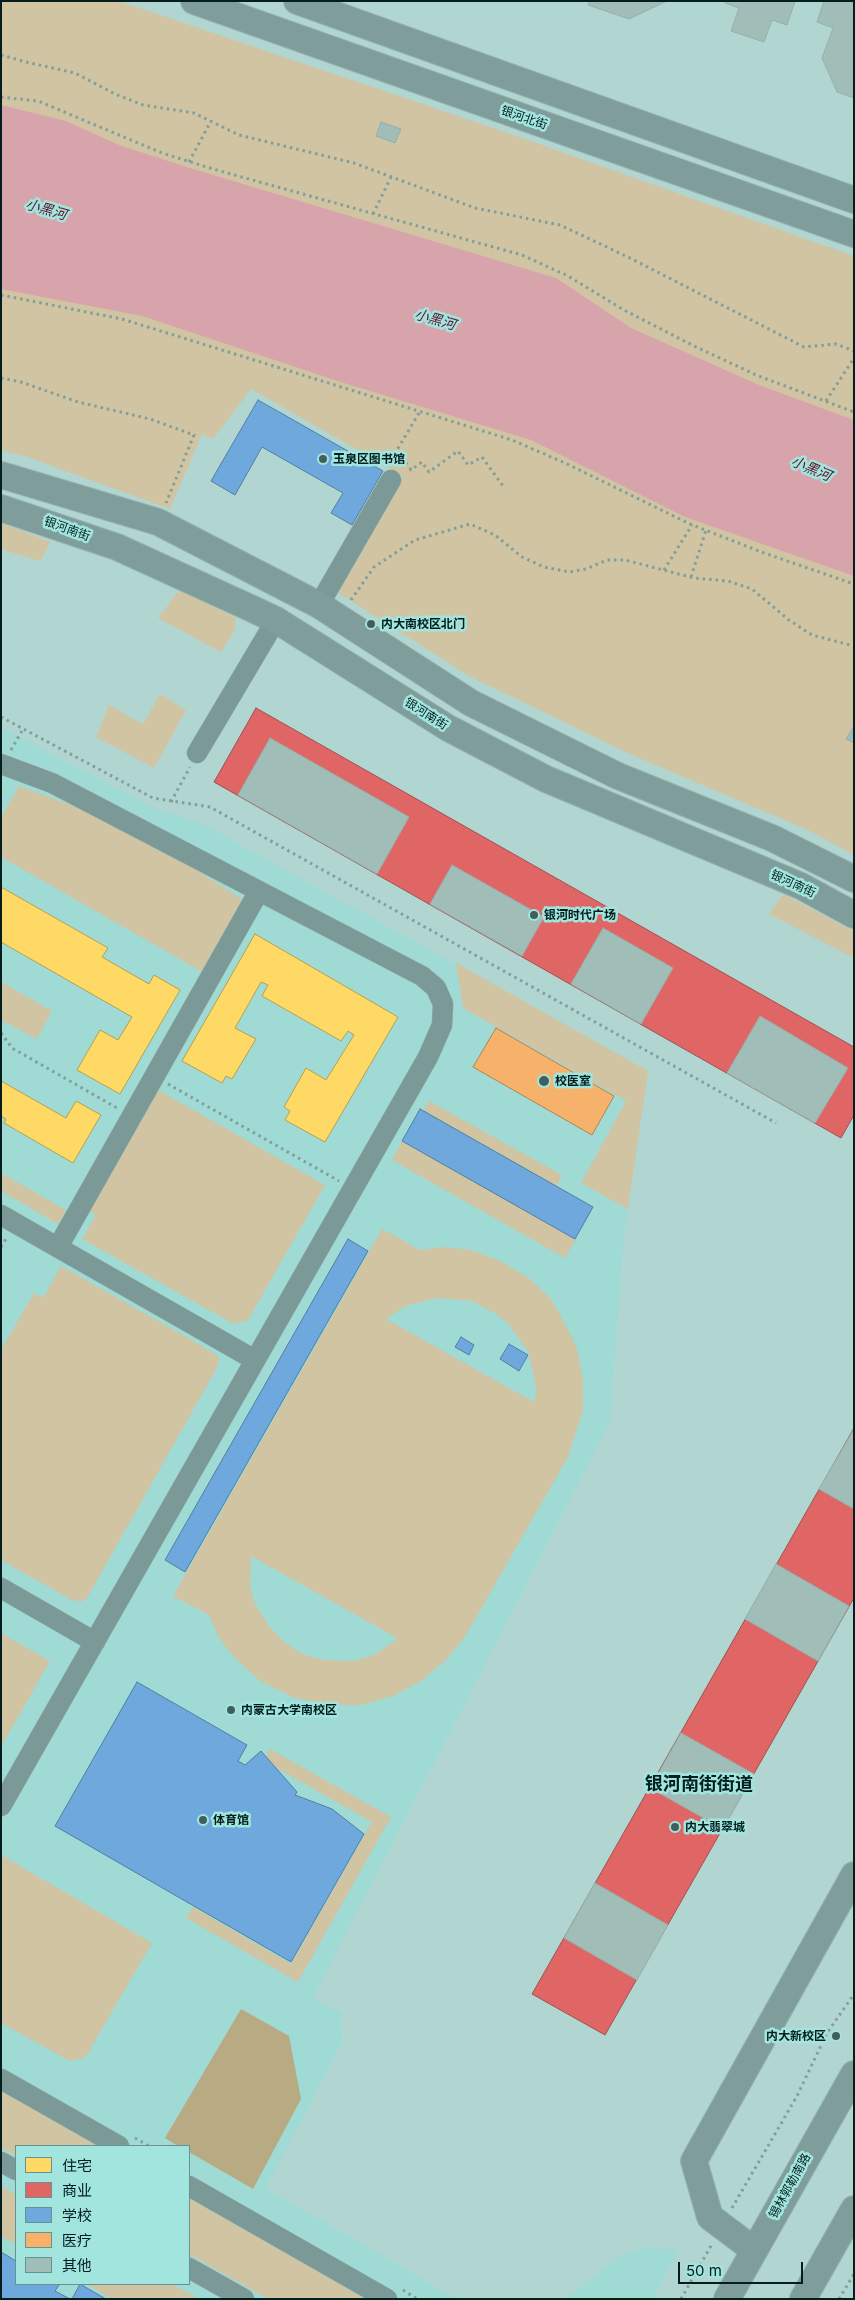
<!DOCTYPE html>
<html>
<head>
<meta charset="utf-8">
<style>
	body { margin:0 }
	#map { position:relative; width:855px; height:2300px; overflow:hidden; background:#b1d6d2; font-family:Inter,"Noto Sans SC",sans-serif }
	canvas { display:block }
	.frame { position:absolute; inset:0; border:2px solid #031e1d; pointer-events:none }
	.legend { position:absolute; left:15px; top:2145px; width:175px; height:140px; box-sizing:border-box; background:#a2e5df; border:1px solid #629591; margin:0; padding:6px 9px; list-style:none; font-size:15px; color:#031e1d }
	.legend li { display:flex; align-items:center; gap:10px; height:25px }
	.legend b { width:25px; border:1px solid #629591 }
	.scale { position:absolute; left:678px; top:2262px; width:125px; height:22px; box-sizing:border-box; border:2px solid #031e1d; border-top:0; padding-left:6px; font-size:15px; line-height:18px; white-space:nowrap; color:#031e1d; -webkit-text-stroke:4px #a2e5df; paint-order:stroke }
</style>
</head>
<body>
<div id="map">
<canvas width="855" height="2300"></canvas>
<div class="frame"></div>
<ul class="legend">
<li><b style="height:14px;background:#ffd966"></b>住宅</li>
<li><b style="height:14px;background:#e06666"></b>商业</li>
<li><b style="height:14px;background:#6fa8dc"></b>学校</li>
<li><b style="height:14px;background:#f6b26b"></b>医疗</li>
<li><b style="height:14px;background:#a1bdb8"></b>其他</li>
</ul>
<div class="scale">50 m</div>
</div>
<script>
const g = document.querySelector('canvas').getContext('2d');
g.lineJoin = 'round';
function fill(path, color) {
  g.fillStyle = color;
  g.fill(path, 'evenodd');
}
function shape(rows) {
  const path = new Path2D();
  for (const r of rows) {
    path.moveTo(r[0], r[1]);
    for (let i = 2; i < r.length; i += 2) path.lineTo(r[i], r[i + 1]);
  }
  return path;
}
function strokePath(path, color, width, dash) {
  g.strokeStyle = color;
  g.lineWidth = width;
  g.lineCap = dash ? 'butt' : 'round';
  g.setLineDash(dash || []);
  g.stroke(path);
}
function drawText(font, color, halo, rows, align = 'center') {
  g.font = font + ' Inter,"Noto Sans SC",sans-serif';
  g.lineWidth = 5;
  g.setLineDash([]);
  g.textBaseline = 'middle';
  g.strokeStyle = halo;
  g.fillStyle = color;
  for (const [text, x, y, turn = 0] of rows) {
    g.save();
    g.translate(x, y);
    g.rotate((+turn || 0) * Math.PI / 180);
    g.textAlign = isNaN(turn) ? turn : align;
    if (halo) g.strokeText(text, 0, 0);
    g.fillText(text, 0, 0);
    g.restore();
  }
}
fill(shape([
	[1,727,156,809,199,822,648,1071,624,1236,610,1422,313,1998,341,2013,342,2043,266,2188,457,2299,1,2299],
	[16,2146,189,2146,189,2284,16,2284],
	[645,2248,680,2249,652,2299,565,2299,623,2254]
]), '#9fdad5');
fill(shape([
	[1,1,119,1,514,135,854,256,854,855,810,831,632,755,469,676,337,592,403,476,251,389,213,439,202,434,170,509,27,457,1,450],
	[1,523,51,542,40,561,1,549],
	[183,592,236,618,234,632,221,652,158,618,177,593],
	[160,694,186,710,154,768,96,737,109,705,143,724],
	[19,786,79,808,190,866,245,901,204,973,1,857,1,818],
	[785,895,854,931,854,958,769,914,781,897],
	[456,963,648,1071,628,1209,581,1183,626,1101,463,1008],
	[1,982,52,1011,37,1039,1,1020],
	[155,1088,325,1185,248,1320,234,1324,82,1239,96,1215,88,1210],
	[429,1101,562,1175,556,1186,423,1111],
	[402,1141,576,1239,565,1258,392,1160],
	[1,1173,66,1210,58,1224,1,1191],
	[382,1229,420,1250,444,1247,471,1250,500,1261,529,1278,552,1300,572,1337,578,1352,583,1381,583,1410,568,1457,466,1635,447,1659,421,1681,393,1696,362,1705,332,1705,295,1698,260,1681,230,1653,217,1634,209,1615,173,1596],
	[436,1298,472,1301,493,1312,508,1323,528,1351,534,1376,536,1392,534,1402,386,1319,405,1306],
	[251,1556,397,1638,397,1639,376,1654,359,1660,340,1661,318,1659,300,1653,283,1641,269,1626,255,1604,250,1586],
	[61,1266,214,1353,219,1358,218,1366,87,1598,81,1602,72,1600,1,1560,1,1350,34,1293,43,1298],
	[1,1633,50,1661,1,1747],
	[270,1749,391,1817,298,1982,186,1918,193,1907,291,1964,372,1822,275,1767,266,1757],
	[1,1855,152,1943,85,2058,70,2061,1,2023],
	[1,2091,98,2146,16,2146,16,2156,1,2147],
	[1,2186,16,2195,16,2244,1,2236],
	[189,2198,366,2299,268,2299,189,2254],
	[86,2284,172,2284,199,2299,112,2299]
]), '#d0c4a2');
fill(shape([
	[241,2009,289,2036,301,2099,253,2189,189,2152,189,2146,178,2146,165,2138]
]), '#b8aa82');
fill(shape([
	[1,105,66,121,119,145,190,168,556,278,631,328,759,385,854,420,854,576,685,517,531,440,347,384,142,316,1,289]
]), '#d8a4ac');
const homes = shape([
	[1,887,108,948,102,957,149,984,154,975,180,990,120,1094,77,1070,100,1030,118,1040,132,1017,1,942,1,887],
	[255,934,398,1017,325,1142,285,1120,290,1111,284,1107,306,1068,326,1080,354,1035,348,1031,341,1041,262,996,268,985,261,982,235,1028,256,1039,232,1079,226,1076,222,1083,182,1061,255,934],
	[1,1081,66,1118,76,1101,101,1115,73,1163,4,1123,6,1119,1,1116,1,1081]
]);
fill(homes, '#ffd966');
strokePath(homes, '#b3a150', 1);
const shops = shape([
	[256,708,854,1047,854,1115,841,1138,214,782,256,708],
	[854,1428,854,1598,605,2035,532,1994,854,1428]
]);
fill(shops, '#e06666');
strokePath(shops, '#9e5050', 1);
const schools = shape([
	[258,400,383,471,352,525,331,513,343,493,262,447,235,495,211,481,258,400],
	[420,1109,593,1207,575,1239,402,1141,420,1109],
	[348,1239,368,1251,185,1572,165,1560,348,1239],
	[461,1337,474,1345,469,1355,455,1347,461,1337],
	[509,1344,528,1355,519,1371,500,1359,509,1344],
	[137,1682,247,1745,238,1761,245,1765,261,1751,297,1792,295,1795,332,1809,364,1834,291,1962,55,1826,137,1682],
	[1,2252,16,2261,16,2284,57,2284,59,2285,55,2291,70,2299,1,2299,1,2252],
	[80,2284,106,2299,72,2299,80,2284]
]);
fill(schools, '#6fa8dc');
strokePath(schools, '#4f7fa3', 1);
const health = shape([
	[496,1028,614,1096,592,1135,473,1067,496,1028]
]);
fill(health, '#f6b26b');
strokePath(health, '#ad8654', 1);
const building = shape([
	[589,1,667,1,629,19,588,5,589,1],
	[726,1,795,1,787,25,772,20,764,42,731,31,739,8,725,3,726,1],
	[824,1,854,1,854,98,837,92,822,58,833,28,817,22,824,1],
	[381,122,401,129,395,143,376,136,381,122],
	[854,726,854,743,846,739,854,726],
	[270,738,409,817,377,874,238,795,270,738],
	[452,865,544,917,522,956,430,904,452,865],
	[603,928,673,968,641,1024,571,984,603,928],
	[760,1016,848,1068,815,1123,727,1073,760,1016],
	[854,1429,854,1509,819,1489,854,1429],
	[776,1564,849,1606,818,1661,745,1619,776,1564],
	[681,1733,754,1774,723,1829,650,1788,681,1733],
	[595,1883,668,1925,637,1980,564,1938,595,1883]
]);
fill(building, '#a1bdb8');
strokePath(building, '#95b0aa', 1);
const minor = shape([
	[319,605,391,480],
	[197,753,276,620],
	[1,764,52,783,422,976,436,988,443,1004,442,1025,428,1057,1,1806],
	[1,1215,255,1360],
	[58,1247,259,891],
	[1,1588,95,1642],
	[1,2079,119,2146],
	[1,2162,16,2170],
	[189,2186,387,2299],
	[189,2268,244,2299]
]);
const major = shape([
	[194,1,854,234],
	[297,1,854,200],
	[1,475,158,522,319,605,471,703,618,776,772,838,854,879],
	[1,508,117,547,246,606,276,620,448,728,546,779,801,886,854,915],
	[754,2250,710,2217,694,2161,854,1875],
	[727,2299,854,2074],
	[803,2299,854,2209]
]);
strokePath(minor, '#95b2af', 21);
strokePath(major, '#95b2af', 28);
strokePath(shape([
	[1,55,26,62,75,73,115,94,143,105,194,113,239,135,354,163,475,208,560,225,630,258,804,347,836,344,854,351],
	[1,97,38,101,162,153,213,169,522,255,568,276,624,310,692,345,756,375,854,412],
	[189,162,211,121],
	[373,214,391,177],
	[1,295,122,319,512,440,565,463,690,524,764,553,854,584],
	[1,378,21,382,78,402,150,419,194,435,166,503],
	[826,401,854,358],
	[419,413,397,450,411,470,422,462,429,472,458,451,468,465,482,457,503,486],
	[664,570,692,525],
	[691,577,706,530],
	[351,600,374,567,415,540,470,524,495,535,522,557,544,567,569,572,586,569,607,560,625,560,694,578,728,581,752,589,789,620,812,635,854,646],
	[1,717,153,798,210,807,776,1123],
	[11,750,23,729],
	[171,802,190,767],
	[1,1033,12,1048,117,1108],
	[168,1084,339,1181],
	[1,1247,7,1237],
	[135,2138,149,2146],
	[732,2208,797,2096,827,2033,854,1994],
	[403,2290,417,2299],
	[681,2299,712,2244],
	[839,2299,854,2274]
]), '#829e9b', 3, [2.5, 4]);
strokePath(minor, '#7b9996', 20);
strokePath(major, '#7f9e9b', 26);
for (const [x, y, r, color] of [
	[323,459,5,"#405e5c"],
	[371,624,5,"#405e5c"],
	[534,915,5,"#405e5c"],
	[544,1081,6,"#405e5c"],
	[231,1710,5,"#405e5c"],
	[203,1820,5,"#405e5c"],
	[675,1827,5,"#405e5c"],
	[836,2036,5,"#405e5c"]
]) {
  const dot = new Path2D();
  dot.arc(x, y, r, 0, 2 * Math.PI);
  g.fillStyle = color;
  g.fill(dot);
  strokePath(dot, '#a2e5df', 2);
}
drawText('12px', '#031e1d', '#a2e5df', [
	["银河北街",524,118,19],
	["银河南街",67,529,20],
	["银河南街",426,714,32],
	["银河南街",793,884,25],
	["锡林郭勒南路",790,2186,-61]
]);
drawText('bold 12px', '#031e1d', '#a2e5df', [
	["玉泉区图书馆",333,459],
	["内大南校区北门",381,624],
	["银河时代广场",544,915],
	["校医室",555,1081],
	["内蒙古大学南校区",241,1710],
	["体育馆",213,1820],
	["内大翡翠城",685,1827],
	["内大新校区",826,2036,"right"]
], 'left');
drawText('italic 14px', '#64142a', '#a2e5df', [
	["小黑河",46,210,16],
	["小黑河",435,320,16],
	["小黑河",811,469,23]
]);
drawText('bold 18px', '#031e1d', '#a2e5df', [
	["银河南街街道",699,1785]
]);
</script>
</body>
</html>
